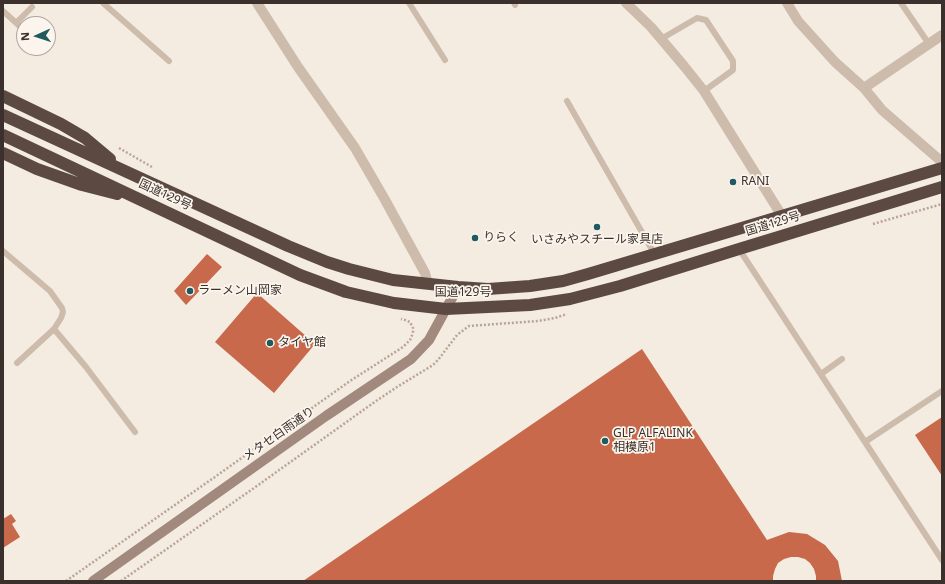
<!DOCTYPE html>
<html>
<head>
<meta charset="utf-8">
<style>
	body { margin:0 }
	#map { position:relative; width:945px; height:584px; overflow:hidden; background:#f4ebe1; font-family:"Noto Sans",sans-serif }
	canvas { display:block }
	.frame { position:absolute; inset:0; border:4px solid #3b302b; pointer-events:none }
	.north { position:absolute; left:16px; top:16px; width:40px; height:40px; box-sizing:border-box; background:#fbf5ee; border:1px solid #aea6a0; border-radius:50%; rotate:267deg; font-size:11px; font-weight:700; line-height:16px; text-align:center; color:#3b302b }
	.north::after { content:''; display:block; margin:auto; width:14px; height:18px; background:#1f5a5e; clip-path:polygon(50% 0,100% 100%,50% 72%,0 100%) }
</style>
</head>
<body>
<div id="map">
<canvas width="945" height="584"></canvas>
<div class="frame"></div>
<div class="north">N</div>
</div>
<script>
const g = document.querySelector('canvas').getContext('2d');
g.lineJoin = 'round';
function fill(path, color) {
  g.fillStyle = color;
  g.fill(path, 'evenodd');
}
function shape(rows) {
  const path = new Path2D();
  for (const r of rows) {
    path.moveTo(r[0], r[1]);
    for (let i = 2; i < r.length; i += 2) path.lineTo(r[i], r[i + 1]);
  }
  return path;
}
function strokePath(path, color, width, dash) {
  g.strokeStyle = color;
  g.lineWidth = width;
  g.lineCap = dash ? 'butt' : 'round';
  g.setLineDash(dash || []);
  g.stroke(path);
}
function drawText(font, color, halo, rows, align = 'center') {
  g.font = font + ' "Noto Sans","Noto Sans JP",sans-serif';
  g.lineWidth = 3.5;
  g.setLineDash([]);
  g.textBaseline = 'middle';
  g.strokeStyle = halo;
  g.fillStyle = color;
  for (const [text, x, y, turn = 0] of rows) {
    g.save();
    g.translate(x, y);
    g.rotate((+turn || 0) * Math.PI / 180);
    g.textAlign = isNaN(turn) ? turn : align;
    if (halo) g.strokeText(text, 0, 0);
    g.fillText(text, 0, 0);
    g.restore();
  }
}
fill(shape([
	[207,254,222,267,186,305,174,291],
	[257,293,315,344,274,393,215,342],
	[642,349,767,540,789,532,807,534,825,545,838,561,842,581,816,581,816,576,814,569,810,563,805,559,798,557,791,557,784,559,778,563,775,569,773,576,773,581,303,581],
	[942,417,942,476,915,435],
	[11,514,16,521,12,524,20,537,3,548,3,519]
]), '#c8694b');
strokePath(shape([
	[119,148,152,167],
	[873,224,942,204],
	[66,581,212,479,350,381,403,347,410,340,413,333,413,328,410,322,405,320,401,319],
	[121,581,254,488,376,401,397,387,433,365,438,360,457,335,469,326,538,321,555,318,567,314]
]), '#b9a596', 2.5, [2, 2]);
strokePath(shape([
	[103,3,169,61],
	[409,3,445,60],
	[514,3,515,5],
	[901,3,929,44],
	[3,11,24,30],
	[16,23,32,7],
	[661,39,697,18,706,20,733,61,733,70,704,91],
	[567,101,655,255],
	[739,249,942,560],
	[3,251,50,291,62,308,63,312,61,318,54,329,17,363],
	[54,329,86,367,135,432],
	[821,374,842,359],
	[865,442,942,391]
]), '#cdbbac', 6);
strokePath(shape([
	[257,3,298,67,355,148,384,198,425,273,428,284],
	[626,3,651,27,684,66,704,91,782,216],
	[787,3,798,21,835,62,864,88,942,35],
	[864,88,882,110,942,162]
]), '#cdbbac', 10);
strokePath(shape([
	[93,581,326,416,411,359,429,340,458,287]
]), '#a18a7d', 10);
strokePath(shape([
	[3,96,61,124,85,138,110,159],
	[3,115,288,246,327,262,349,269,393,280,458,287,488,289,530,286,563,281,588,274,942,168],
	[3,135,300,275,346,292,394,303,446,309,530,305,570,299,620,286,739,249,942,187],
	[3,153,37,169,82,185,117,194]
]), '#5c4a42', 12);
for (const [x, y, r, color] of [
	[733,182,4,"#1f5a5e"],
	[597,227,4,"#1f5a5e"],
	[475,238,4,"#1f5a5e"],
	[190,291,4,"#1f5a5e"],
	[270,343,4,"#1f5a5e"],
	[605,441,4,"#1f5a5e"]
]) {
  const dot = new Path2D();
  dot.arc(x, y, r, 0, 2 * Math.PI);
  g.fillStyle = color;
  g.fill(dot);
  strokePath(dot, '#fbf5ee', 1.5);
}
drawText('12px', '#3b302b', '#fbf5ee', [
	["RANI",741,182],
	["りらく",483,238],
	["いさみやスチール家具店",597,240,"center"],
	["ラーメン山岡家",198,291],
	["タイヤ館",278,343],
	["GLP ALFALINK",613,434],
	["相模原1",613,448]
], 'left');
drawText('12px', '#3b302b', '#fbf5ee', [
	["国道129号",165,195,25],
	["国道129号",773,224,-17],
	["国道129号",463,293],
	["メタセ白雨通り",279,434,-35]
]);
</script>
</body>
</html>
